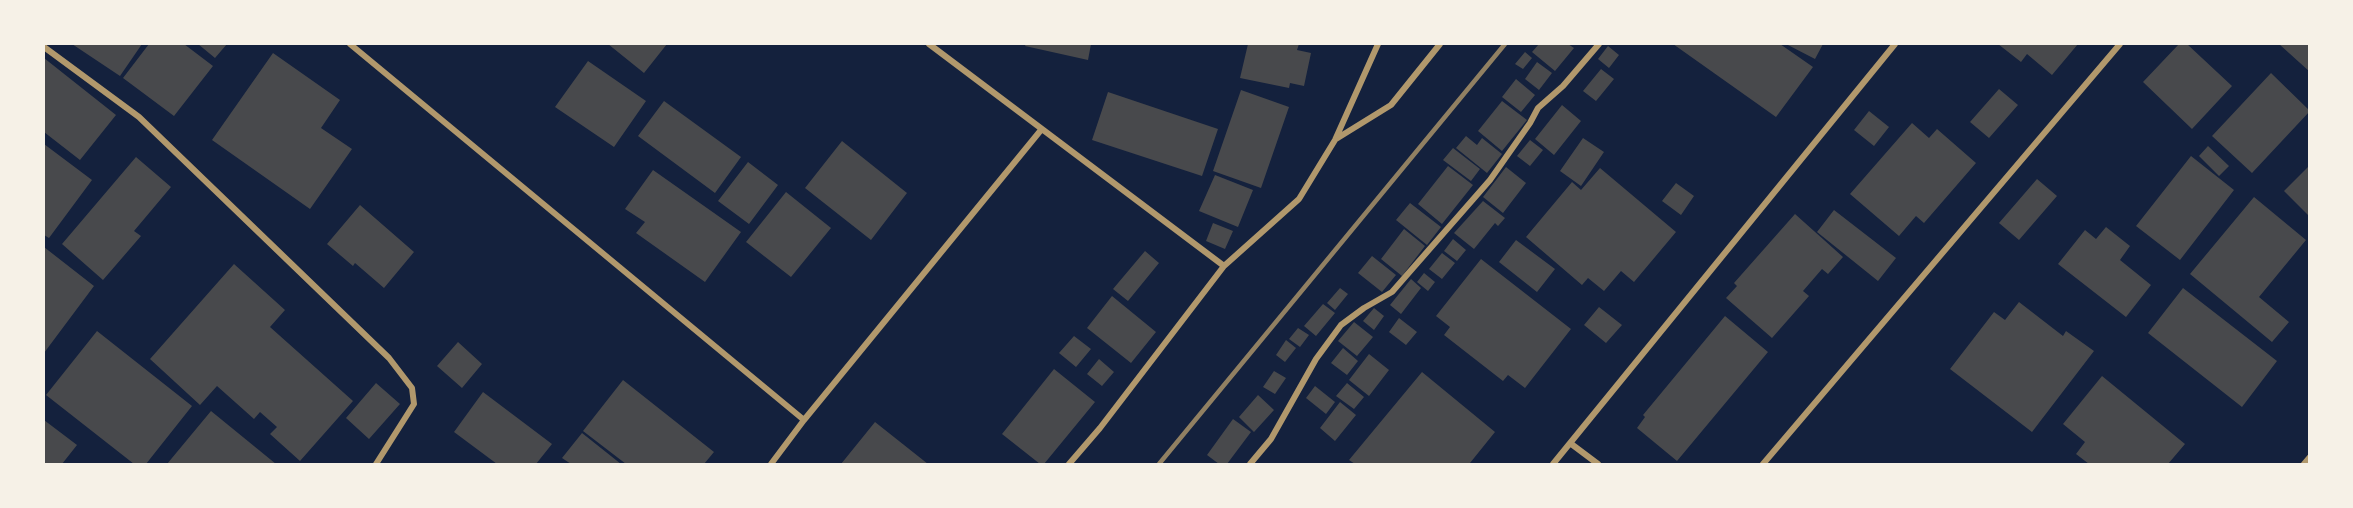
<!DOCTYPE html>
<html>
<head>
<meta charset="utf-8">
<style>
	body { margin:0 }
	#map { position:relative; width:2353px; height:508px; overflow:hidden; background:#14213d; font-family:Helvetica,sans-serif }
	canvas { display:block }
	.frame { position:absolute; inset:0; border:45px solid #f6f1e7; pointer-events:none }
</style>
</head>
<body>
<div id="map">
<canvas width="2353" height="508"></canvas>
<div class="frame"></div>
</div>
<script>
const g = document.querySelector('canvas').getContext('2d');
g.lineJoin = 'round';
function fill(path, color) {
  g.fillStyle = color;
  g.fill(path, 'evenodd');
}
function shape(rows) {
  const path = new Path2D();
  for (const r of rows) {
    path.moveTo(r[0], r[1]);
    for (let i = 2; i < r.length; i += 2) path.lineTo(r[i], r[i + 1]);
  }
  return path;
}
function strokePath(path, color, width, dash) {
  g.strokeStyle = color;
  g.lineWidth = width;
  g.lineCap = dash ? 'butt' : 'round';
  g.setLineDash(dash || []);
  g.stroke(path);
}
fill(shape([
	[72,44,142,44,120,76],
	[149,44,184,44,213,66,174,116,123,78],
	[198,44,227,44,215,58],
	[608,44,667,44,644,73],
	[1026,44,1091,44,1088,60,1025,46],
	[1248,44,1299,44,1297,50,1311,53,1304,86,1290,83,1289,88,1240,78],
	[1539,44,1568,44,1574,48,1555,71,1532,52],
	[1673,44,1780,44,1813,67,1776,117],
	[1786,44,1823,44,1815,59],
	[1998,44,2078,44,2052,75,2027,54,2021,62],
	[2179,44,2187,44,2232,86,2192,129,2143,82],
	[2279,44,2310,44,2310,72],
	[1608,46,1619,55,1609,68,1598,59],
	[1525,52,1532,58,1523,69,1515,64],
	[273,53,340,100,321,128,352,149,310,209,212,140],
	[44,58,116,115,80,160,44,132],
	[588,61,646,101,614,147,555,107],
	[1537,62,1552,73,1539,90,1525,79],
	[1601,69,1614,79,1596,101,1583,91],
	[2271,73,2310,111,2252,173,2212,136],
	[1516,79,1535,95,1521,112,1502,97],
	[1999,89,2018,105,1989,138,1970,122],
	[1241,90,1289,107,1261,188,1213,171],
	[1108,92,1218,129,1202,176,1092,140],
	[664,101,741,157,715,193,638,136],
	[1502,101,1527,120,1502,151,1478,131],
	[1562,105,1581,121,1554,155,1535,139],
	[1869,111,1889,127,1874,146,1854,130],
	[1912,123,1929,138,1937,129,1976,163,1924,223,1916,216,1899,236,1850,194],
	[1466,136,1477,145,1482,138,1502,154,1487,173,1456,148],
	[1583,138,1604,152,1581,186,1560,171],
	[1530,140,1543,150,1530,166,1517,156],
	[842,141,907,193,871,240,805,188],
	[44,144,92,180,49,238,44,235],
	[2208,146,2229,166,2219,176,2199,156],
	[1453,148,1480,169,1471,181,1443,160],
	[2191,156,2234,190,2180,260,2136,226],
	[136,157,171,187,134,231,141,236,103,280,62,244],
	[748,162,778,185,749,224,718,201],
	[2310,165,2310,217,2284,191],
	[1448,166,1473,185,1442,224,1418,204],
	[1506,167,1526,183,1503,213,1483,197],
	[1600,168,1676,232,1634,282,1621,271,1604,291,1588,278,1582,285,1526,237,1572,182,1581,190],
	[653,170,741,232,705,282,636,233,645,222,625,209],
	[1215,175,1253,190,1238,227,1199,211],
	[2037,179,2057,196,2019,240,1999,223],
	[1676,183,1694,196,1681,215,1662,201],
	[786,192,831,228,791,277,746,242],
	[2254,197,2306,240,2259,297,2289,322,2272,342,2190,274],
	[1483,201,1505,218,1498,226,1495,223,1474,249,1454,233],
	[1410,203,1441,227,1427,245,1396,220],
	[360,205,414,252,384,288,355,263,353,266,327,244],
	[1834,210,1896,258,1878,281,1817,232],
	[1795,214,1843,257,1828,274,1822,269,1803,291,1809,296,1772,338,1726,298,1737,286,1734,283],
	[1213,223,1233,231,1225,249,1206,241],
	[2106,227,2130,246,2120,260,2151,285,2126,317,2058,264,2085,230,2096,239],
	[1404,229,1425,246,1402,276,1381,259],
	[1453,239,1466,250,1457,261,1444,251],
	[1516,240,1555,269,1537,292,1499,262],
	[44,247,94,286,44,353],
	[1145,251,1159,263,1128,301,1113,289],
	[1442,253,1455,263,1442,279,1429,269],
	[1372,256,1396,275,1382,292,1358,273],
	[1481,259,1571,329,1525,388,1508,375,1503,381,1444,335,1450,327,1436,316],
	[234,264,285,310,270,327,353,401,300,461,270,434,277,427,260,412,254,419,217,386,200,405,150,359],
	[1424,273,1435,282,1428,291,1417,282],
	[1411,279,1421,288,1401,314,1390,305],
	[1340,288,1348,294,1335,310,1327,303],
	[2183,288,2277,361,2242,407,2148,333],
	[1112,296,1156,332,1131,363,1087,328],
	[2019,302,2063,336,2066,331,2094,351,2032,432,1950,369,1994,312,2005,320],
	[1323,304,1335,313,1316,336,1304,326],
	[1599,307,1622,325,1606,343,1584,325],
	[1374,308,1384,316,1374,330,1363,321],
	[1725,316,1768,352,1677,461,1637,428,1645,417,1643,415],
	[1399,318,1417,332,1406,345,1389,332],
	[1354,322,1373,337,1357,356,1338,341],
	[1298,328,1309,335,1300,347,1289,339],
	[97,331,192,406,146,464,134,464,46,395],
	[1074,336,1091,349,1076,367,1059,353],
	[1286,340,1296,348,1285,362,1276,355],
	[458,342,482,364,462,388,437,366],
	[1343,348,1358,361,1347,375,1331,363],
	[1369,354,1389,370,1369,396,1349,380],
	[1099,359,1114,372,1102,386,1087,374],
	[1054,369,1095,402,1044,464,1040,464,1002,434],
	[1274,371,1286,378,1275,394,1263,387],
	[1422,372,1495,432,1470,463,1472,464,1355,464,1349,460],
	[2102,376,2185,444,2168,464,2089,464,2076,454,2085,442,2063,424],
	[623,380,714,452,704,464,626,464,583,431],
	[376,383,400,404,369,439,346,418],
	[1347,383,1364,397,1354,409,1336,396],
	[1315,386,1335,402,1326,414,1306,398],
	[483,392,552,444,536,464,497,464,454,432],
	[1258,395,1274,410,1254,432,1239,417],
	[1340,402,1356,415,1335,441,1320,428],
	[211,411,276,464,167,464],
	[1233,419,1251,432,1227,464,1219,464,1207,455],
	[44,420,77,445,62,464,44,464],
	[875,422,928,464,841,464],
	[582,433,621,464,571,464,562,458]
]), '#48494c');
strokePath(shape([
	[350,44,804,420],
	[929,44,1224,266],
	[44,47,139,117,389,358,412,388,414,404,376,464],
	[1336,139,1391,105,1440,44],
	[1570,443,1598,464],
	[771,464,804,420,1041,130],
	[1069,464,1100,428,1224,266,1299,199,1335,140,1378,44],
	[1250,464,1271,439,1316,359,1341,325,1364,308,1392,292,1490,180,1530,123,1538,108,1563,86,1599,44],
	[1553,464,1895,44],
	[1763,464,2120,44],
	[2304,464,2310,457]
]), '#b1986c', 6);
strokePath(shape([
	[1159,464,1505,44]
]), '#918062', 4.5);
</script>
</body>
</html>
